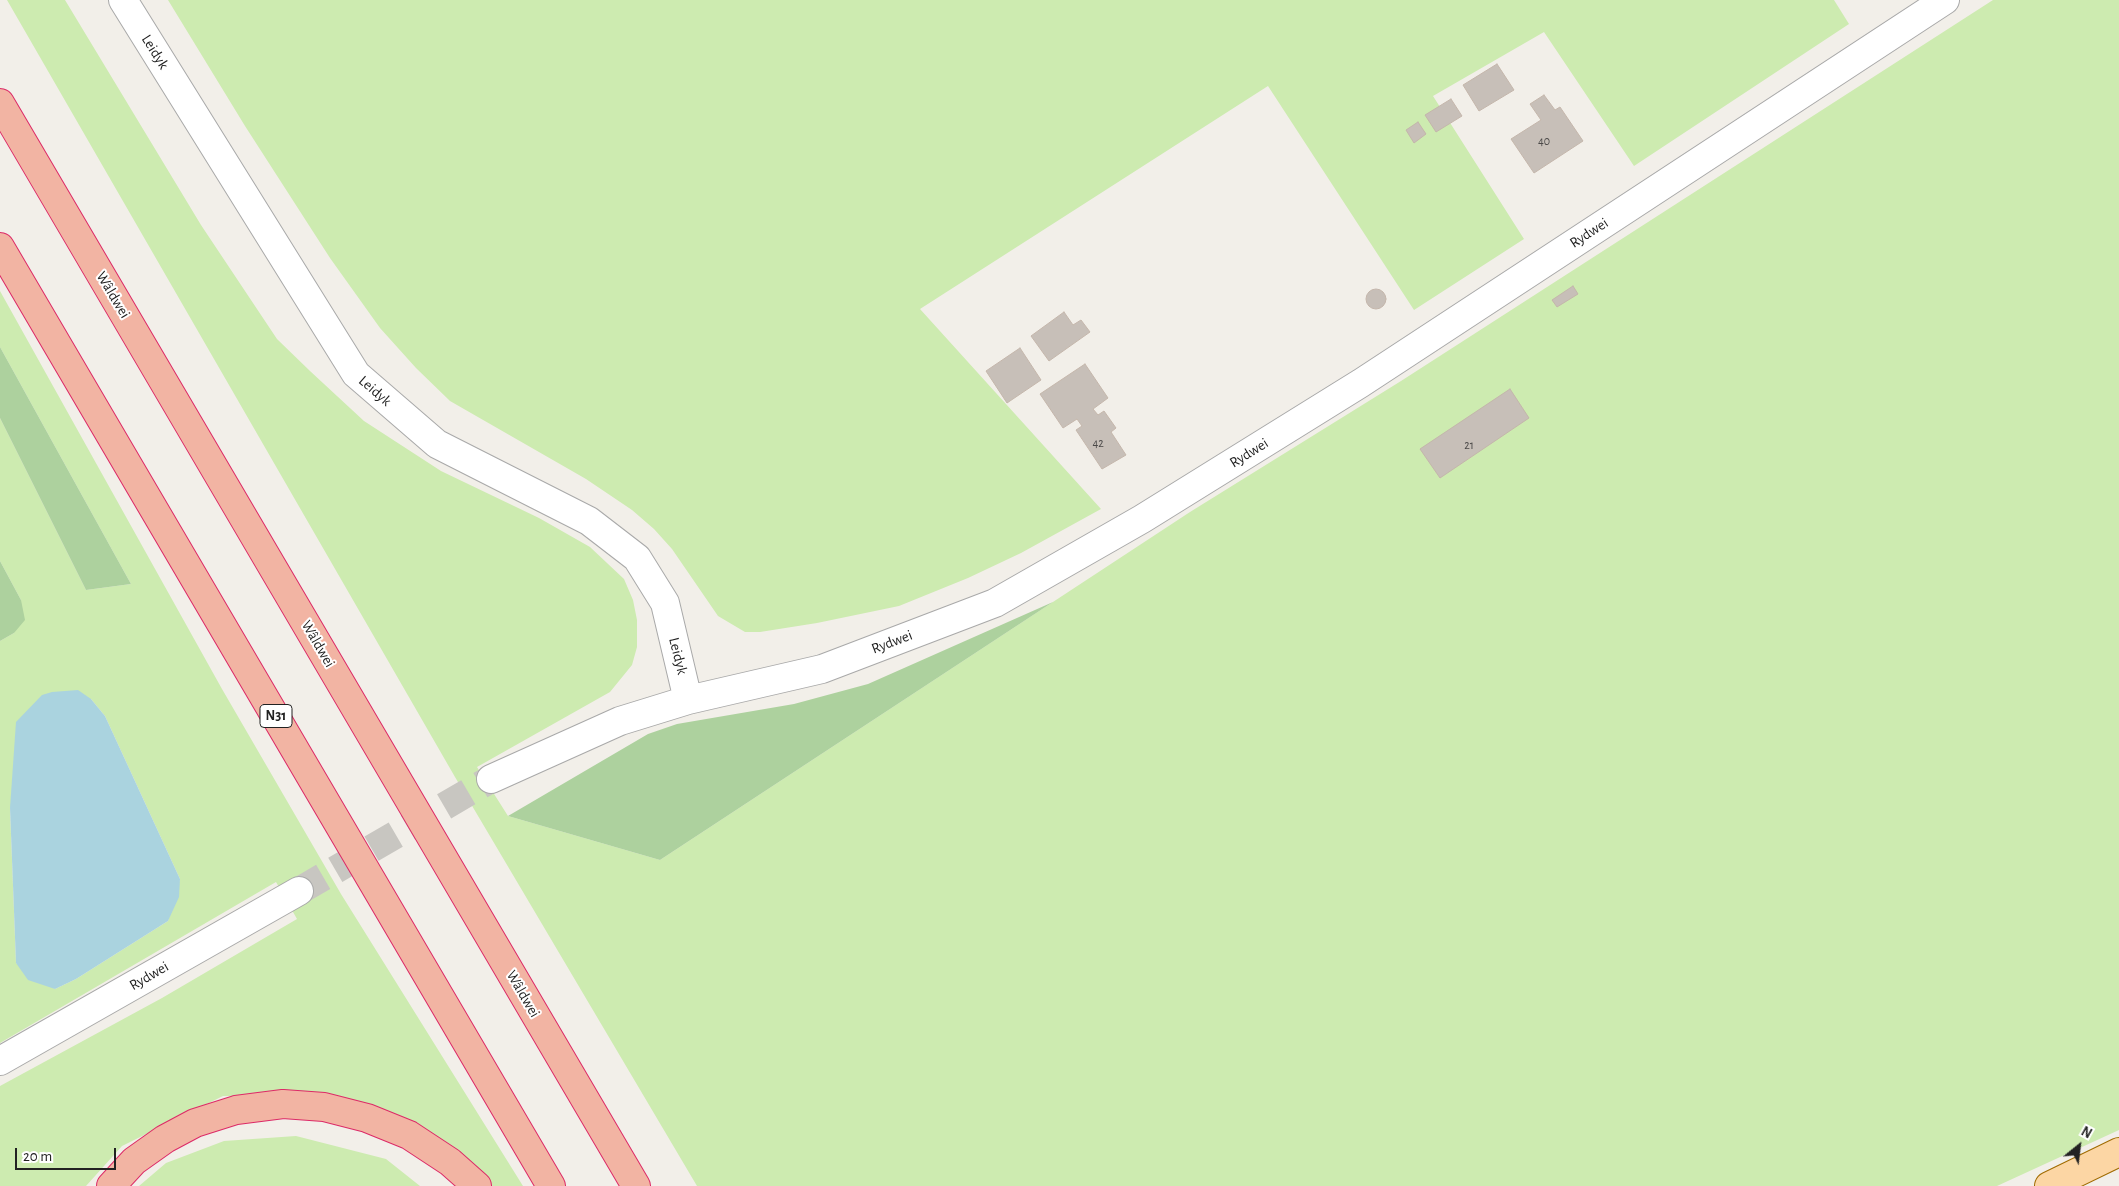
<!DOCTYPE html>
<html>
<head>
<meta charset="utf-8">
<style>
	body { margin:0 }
	#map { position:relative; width:2119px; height:1186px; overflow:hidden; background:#f2efe9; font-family:"Alegreya Sans",sans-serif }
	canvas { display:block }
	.north { position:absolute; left:2054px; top:1121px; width:50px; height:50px; -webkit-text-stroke:4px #fff; paint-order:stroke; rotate:29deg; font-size:14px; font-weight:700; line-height:20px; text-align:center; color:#222 }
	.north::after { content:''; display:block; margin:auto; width:18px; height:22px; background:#222; clip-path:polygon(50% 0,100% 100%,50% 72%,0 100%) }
	.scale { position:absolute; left:15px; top:1148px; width:101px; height:22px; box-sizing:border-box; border:2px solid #222; border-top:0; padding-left:6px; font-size:15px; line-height:18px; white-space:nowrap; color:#222; -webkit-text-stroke:4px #fff; paint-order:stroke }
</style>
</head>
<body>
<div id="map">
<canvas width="2119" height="1186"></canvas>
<div class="north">N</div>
<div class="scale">20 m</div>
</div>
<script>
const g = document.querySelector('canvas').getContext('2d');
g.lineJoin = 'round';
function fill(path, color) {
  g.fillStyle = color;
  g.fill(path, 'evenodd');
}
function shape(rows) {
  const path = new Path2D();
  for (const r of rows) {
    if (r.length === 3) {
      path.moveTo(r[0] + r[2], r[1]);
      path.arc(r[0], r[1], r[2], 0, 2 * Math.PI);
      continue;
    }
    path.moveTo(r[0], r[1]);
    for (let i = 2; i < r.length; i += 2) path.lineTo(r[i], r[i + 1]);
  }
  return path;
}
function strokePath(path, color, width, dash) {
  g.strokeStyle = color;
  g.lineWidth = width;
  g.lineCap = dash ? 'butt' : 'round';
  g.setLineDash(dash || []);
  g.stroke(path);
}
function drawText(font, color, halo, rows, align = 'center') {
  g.font = font + ' "Alegreya Sans",sans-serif';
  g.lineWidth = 4;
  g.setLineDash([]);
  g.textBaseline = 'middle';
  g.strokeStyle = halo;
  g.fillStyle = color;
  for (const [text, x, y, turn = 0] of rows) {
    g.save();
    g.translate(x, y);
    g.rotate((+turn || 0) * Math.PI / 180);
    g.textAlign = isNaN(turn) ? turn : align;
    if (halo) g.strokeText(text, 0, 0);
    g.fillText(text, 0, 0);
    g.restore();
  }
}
fill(shape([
	[7,0,65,0,201,225,277,339,310,371,364,421,441,471,539,518,590,547,624,579,633,600,637,620,637,647,632,665,610,692,477,767,508,816,660,860,1190,512,1401,381,1993,0,2119,0,2119,1130,1997,1186,697,1186,455,777],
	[168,0,1834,0,1849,24,1634,166,1544,32,1433,96,1524,239,1414,310,1268,86,920,309,1101,509,1021,553,968,578,899,606,817,623,760,632,745,632,718,616,672,549,654,529,632,510,586,479,450,401,416,368,380,328,330,258,245,126],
	[0,291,222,689,341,894,523,1186,486,1186,330,1096,223,1096,122,1146,86,1186,0,1186,0,1086,162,998,297,919,276,882,0,1043,0,641,14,633,21,600,0,561,0,418,86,590,131,584,0,347],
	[91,699,105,716,180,879,168,921,76,979,55,989,16,963,10,808],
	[296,1136,386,1159,420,1186,139,1186,166,1163,224,1141]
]), '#cdebb0');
fill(shape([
	[0,347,131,584,86,590,0,418],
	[0,561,21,600,25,620,14,633,0,641],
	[1053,602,660,860,508,816,648,734,677,724,794,704,868,684]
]), '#add19e');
fill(shape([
	[78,690,91,699,105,716,180,879,179,897,168,921,76,979,55,989,28,980,16,963,10,808,16,722,42,695,52,692]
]), '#aad3df');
const building = shape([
	[1497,64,1514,90,1479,111,1463,85,1497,64],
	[1544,95,1555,110,1560,107,1583,141,1534,173,1511,139,1541,120,1530,104,1544,95],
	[1451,99,1462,116,1436,132,1425,115,1451,99],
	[1418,122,1426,134,1414,143,1406,130,1418,122],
	[1573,286,1578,294,1557,307,1552,300,1573,286],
	[1376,299,10],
	[1064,312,1073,325,1081,320,1090,332,1049,361,1031,336,1064,312],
	[1020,348,1041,380,1007,403,986,371,1020,348],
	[1085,364,1108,398,1093,409,1098,415,1104,411,1116,428,1111,432,1126,455,1102,469,1076,430,1082,426,1077,419,1063,428,1040,394,1085,364],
	[1510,389,1529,418,1440,478,1420,449,1510,389]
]);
fill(building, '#c7bfb8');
strokePath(building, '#c4b6ab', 1);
strokePath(shape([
	[299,891,491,779]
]), '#c8c6c1', 28, [28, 14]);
const minor = shape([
	[123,0,356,374,437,444,589,521,637,558,665,603,688,700],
	[491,779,620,721,688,700,822,669,995,603,1142,519,1361,383,1945,0],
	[0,1061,299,891]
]);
const primary = shape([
	[2049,1186,2119,1152]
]);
const trunk = shape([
	[0,103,636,1186],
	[0,247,551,1186],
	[111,1186,134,1161,165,1139,195,1123,236,1110,283,1104,324,1107,367,1118,409,1135,450,1162,477,1186]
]);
strokePath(minor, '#a9a9a9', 30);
strokePath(primary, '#a06b00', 30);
strokePath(trunk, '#dc2a67', 30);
strokePath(minor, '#fff', 28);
strokePath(primary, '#fcd6a4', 28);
strokePath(trunk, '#f2b4a3', 28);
drawText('12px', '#4b4948', null, [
	["40",1544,141],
	["42",1098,443],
	["21",1469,445]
]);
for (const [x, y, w] of [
	[276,716,32]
]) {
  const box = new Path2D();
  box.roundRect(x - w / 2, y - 11.5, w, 23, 4);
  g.fillStyle = '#fff';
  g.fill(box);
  strokePath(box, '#222', 1);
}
drawText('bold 14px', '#222', null, [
	["N31",276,716]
]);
drawText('15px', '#222', '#fff', [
	["Leidyk",155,52,58],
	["Rydwei",1589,233,-33],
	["Wâldwei",113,295,59],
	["Leidyk",375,391,41],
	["Rydwei",1249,453,-32],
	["Rydwei",892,642,-21],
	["Wâldwei",318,644,60],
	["Leidyk",678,656,76],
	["Rydwei",149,976,-30],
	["Wâldwei",523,994,60]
]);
</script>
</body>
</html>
